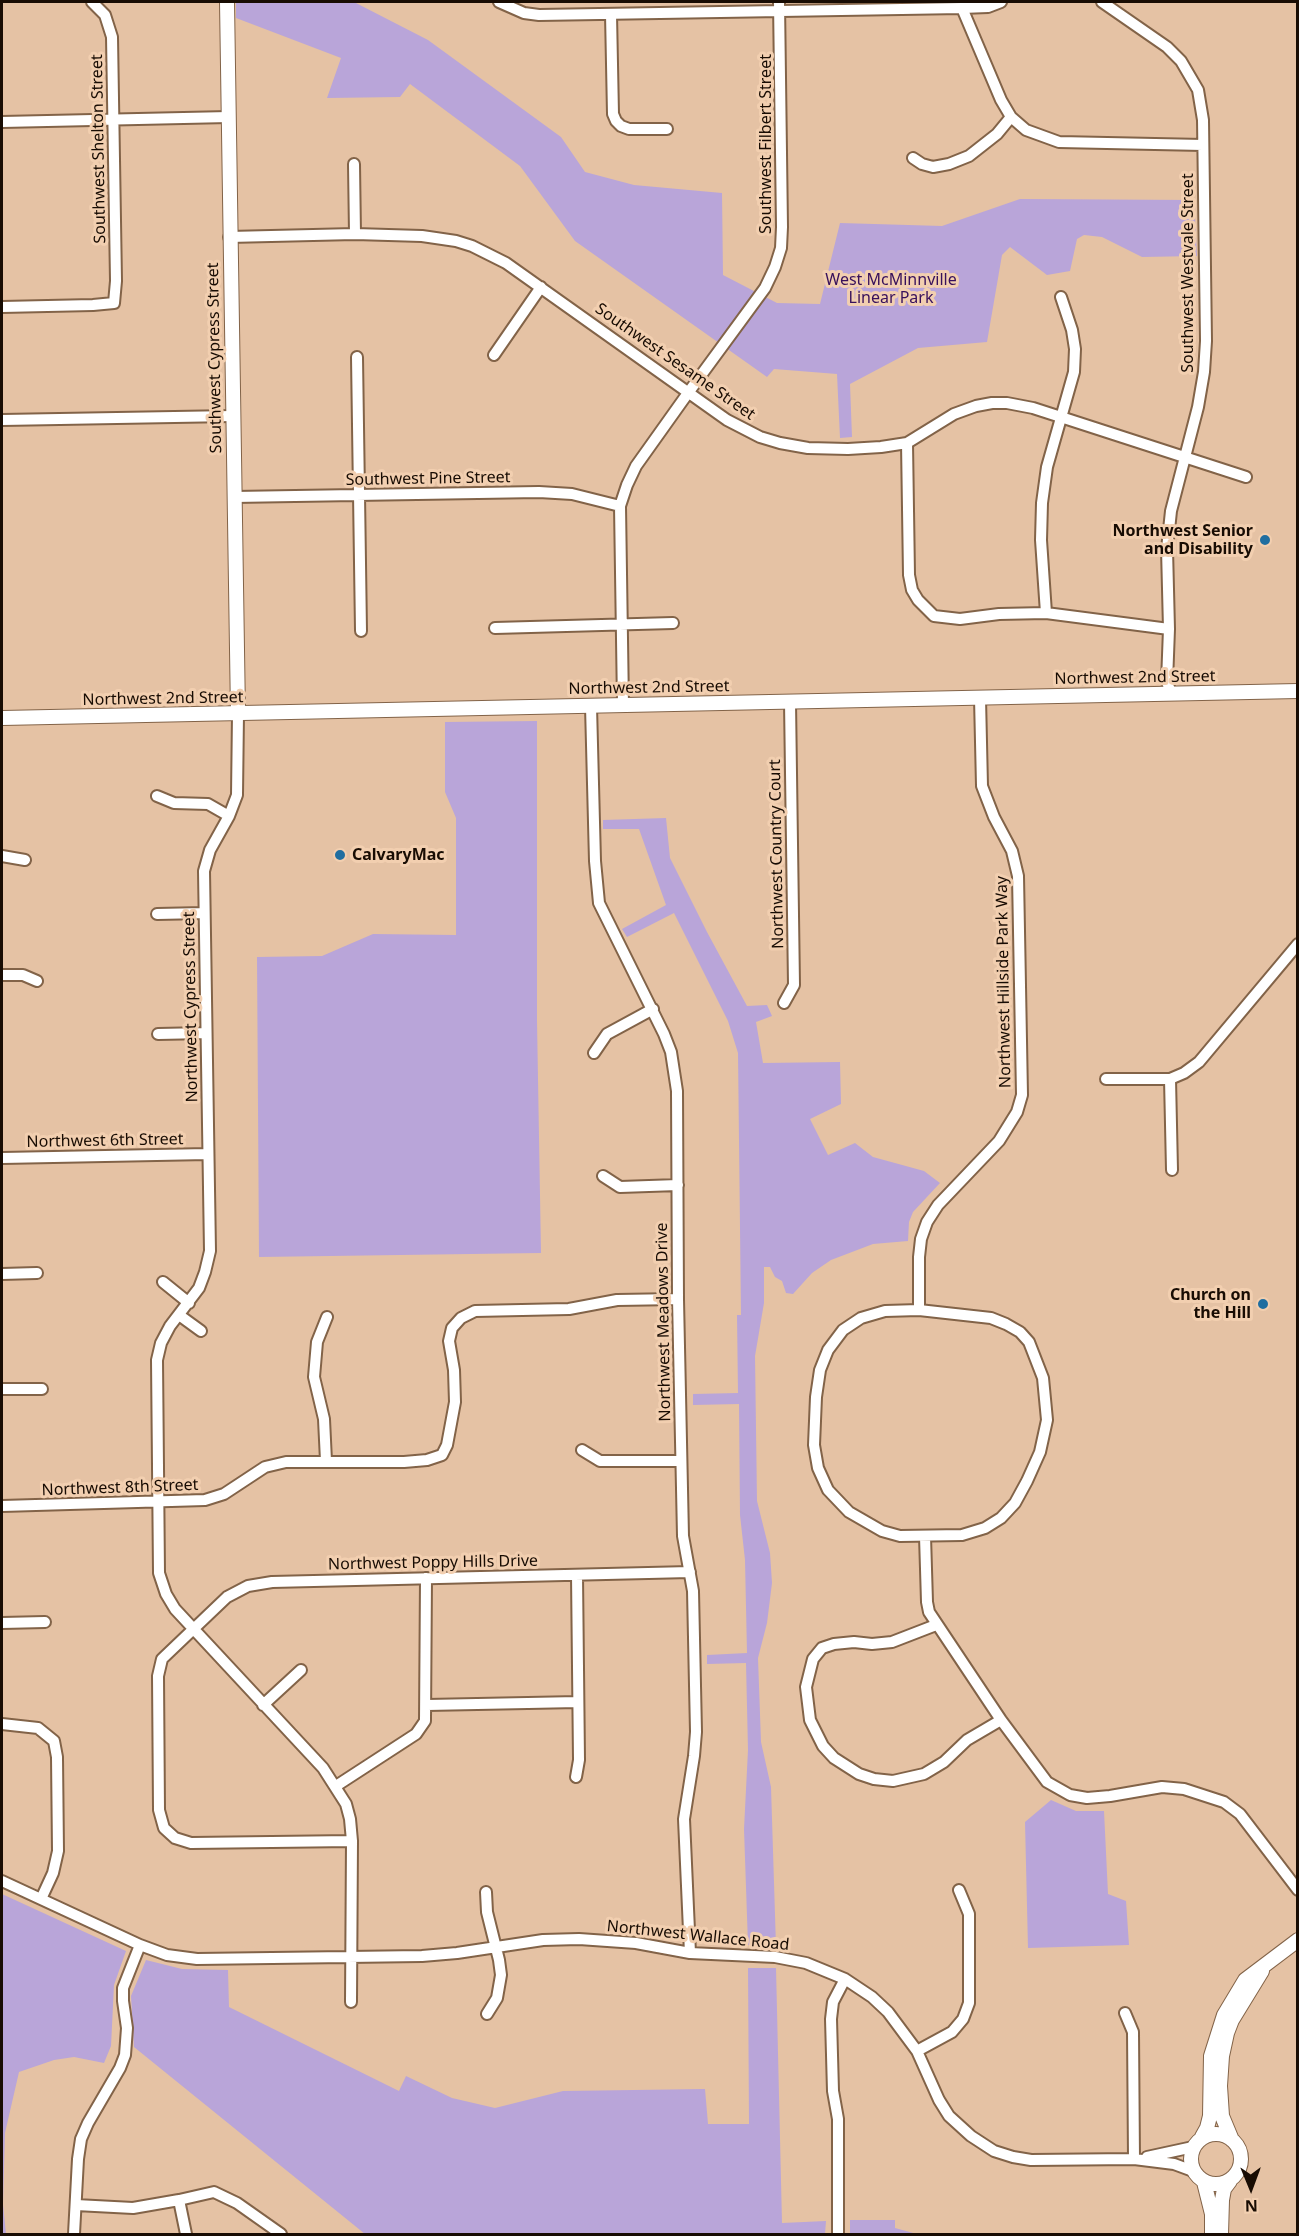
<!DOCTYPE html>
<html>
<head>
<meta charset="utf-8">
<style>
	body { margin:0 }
	#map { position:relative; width:1299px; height:2236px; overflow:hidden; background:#e5c2a4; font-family:"Noto Sans",sans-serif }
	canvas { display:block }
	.frame { position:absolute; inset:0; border:3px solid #180c03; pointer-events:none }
	.north { position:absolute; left:1221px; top:2158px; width:60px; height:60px; -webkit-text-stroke:4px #f2cfb0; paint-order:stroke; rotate:179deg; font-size:16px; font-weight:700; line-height:24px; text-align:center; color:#180c03 }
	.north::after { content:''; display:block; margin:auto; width:21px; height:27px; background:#180c03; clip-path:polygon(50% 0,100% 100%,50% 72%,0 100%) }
</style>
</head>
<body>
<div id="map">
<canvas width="1299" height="2236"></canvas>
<div class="frame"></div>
<div class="north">N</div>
</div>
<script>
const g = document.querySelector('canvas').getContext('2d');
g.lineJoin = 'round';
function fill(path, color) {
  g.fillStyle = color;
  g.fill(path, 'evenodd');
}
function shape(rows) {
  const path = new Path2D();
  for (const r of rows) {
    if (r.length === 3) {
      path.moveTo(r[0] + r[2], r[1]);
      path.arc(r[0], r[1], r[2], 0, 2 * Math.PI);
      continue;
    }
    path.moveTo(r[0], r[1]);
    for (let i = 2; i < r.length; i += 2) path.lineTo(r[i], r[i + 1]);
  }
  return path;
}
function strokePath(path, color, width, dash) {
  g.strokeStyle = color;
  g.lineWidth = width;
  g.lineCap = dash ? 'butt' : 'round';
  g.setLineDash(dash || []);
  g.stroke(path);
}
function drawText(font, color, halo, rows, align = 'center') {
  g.font = font + ' "Noto Sans",sans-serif';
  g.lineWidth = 6;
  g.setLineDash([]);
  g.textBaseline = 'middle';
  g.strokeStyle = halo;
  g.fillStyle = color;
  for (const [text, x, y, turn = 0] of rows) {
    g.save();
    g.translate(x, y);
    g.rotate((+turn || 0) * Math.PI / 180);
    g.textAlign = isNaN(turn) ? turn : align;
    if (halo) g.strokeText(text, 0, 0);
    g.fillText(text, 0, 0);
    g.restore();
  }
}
fill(shape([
	[236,2,354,2,428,40,561,137,585,172,634,185,722,193,723,275,777,303,820,304,840,223,942,226,1020,199,1194,200,1197,256,1142,257,1102,237,1084,235,1077,239,1070,271,1047,275,1010,247,1002,255,987,342,918,348,850,384,852,437,840,438,837,374,774,369,767,377,575,241,520,166,410,84,400,97,327,98,341,58,236,18],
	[537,721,537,1021,541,1253,259,1257,257,957,322,956,373,934,456,935,456,818,445,792,445,722],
	[666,818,670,858,707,932,747,1006,767,1005,772,1016,756,1022,763,1063,840,1062,841,1104,810,1119,828,1155,855,1143,873,1157,924,1171,940,1183,913,1212,909,1222,908,1241,873,1244,831,1260,812,1273,793,1294,786,1293,782,1281,775,1277,770,1267,764,1267,764,1303,755,1356,757,1501,770,1553,772,1583,767,1623,758,1658,761,1742,771,1787,776,1947,748,1945,744,1829,748,1750,746,1663,707,1664,707,1655,747,1653,745,1560,740,1515,739,1404,693,1405,693,1394,738,1393,737,1315,741,1315,738,1053,728,1021,674,913,627,937,622,929,666,905,639,829,603,829,603,820],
	[1051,1800,1076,1811,1104,1811,1108,1894,1126,1901,1129,1945,1028,1948,1025,1822],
	[2,1894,126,1951,114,1985,111,2046,104,2063,74,2057,54,2060,19,2072,5,2133,3,2204,6,2234,2,2234],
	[146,1960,182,1969,228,1970,229,2007,399,2091,406,2076,452,2098,495,2108,563,2091,705,2089,708,2124,749,2124,748,1968,776,1968,782,2223,826,2221,825,2234,365,2234,134,2047,131,1996],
	[850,2220,895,2220,895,2228,917,2234,850,2234]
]), '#b9a5d9');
const minor = shape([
	[499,2,524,13,539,15,962,8,988,7,1001,2],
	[1102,2,1167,47,1181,61,1198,90,1203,120,1206,341,1204,372,1198,407,1171,511,1167,549,1169,629,1167,682,1171,693],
	[962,8,1001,100,1011,117,1026,130,1059,142,1203,145],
	[611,14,613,114,616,121,621,126,629,129,667,129],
	[2,122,229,117],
	[913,158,922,164,933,167,949,164,969,156,997,134,1011,117],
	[354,164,355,234],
	[229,237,355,234,422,236,456,241,472,246,506,263,727,420,760,437,780,443,808,448,848,449,881,447,907,443,954,414,976,406,992,403,1007,403,1033,408,1246,477],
	[2,307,93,305,114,303,116,281,112,37,105,15,92,2],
	[494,355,541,287],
	[357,357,361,631],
	[2,420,232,416],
	[907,443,909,575,912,590,918,600,934,616,960,619,999,614,1046,613,1169,629],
	[234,497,539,492,572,494,620,506],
	[1046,613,1041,540,1042,503,1047,467,1074,372,1075,349,1072,330,1061,297],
	[495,628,673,623],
	[623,705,620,506,627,485,636,466,688,393,765,288,775,267,781,248,782,227,779,2],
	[591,706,595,861,599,903,664,1034,671,1052,677,1091,678,1299,683,1536,693,1591,696,1732,694,1756,684,1819,690,1953],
	[238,714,237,795,229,816,210,850,204,871,210,1251,205,1272,199,1288,170,1326,161,1343,157,1360,159,1573,166,1594,175,1609,323,1768,346,1804,350,1819,352,1841,351,2002],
	[157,796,174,803,208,804,229,816],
	[2,856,25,860],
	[157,914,204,913],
	[2,975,23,975,37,981],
	[784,1003,794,985,790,702],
	[158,1034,206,1033],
	[594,1053,607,1034,653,1009],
	[1106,1079,1170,1079,1184,1073,1199,1062,1298,944],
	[1170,1079,1172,1170],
	[2,1158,208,1154],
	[603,1176,620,1187,678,1185],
	[2,1274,37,1273],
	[163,1282,189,1303],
	[919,1310,991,1318,1006,1324,1020,1332,1029,1342,1043,1378,1047,1420,1040,1452,1027,1481,1015,1503,1001,1518,985,1528,962,1535,900,1536,882,1531,849,1512,828,1490,818,1468,814,1445,816,1397,820,1370,828,1350,843,1330,861,1318,885,1311,919,1310],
	[919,1310,919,1257,921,1239,927,1222,938,1205,999,1141,1017,1112,1022,1095,1018,876,1012,851,994,817,982,786,980,698],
	[179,1315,201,1331],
	[2,1389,42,1389],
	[582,1450,600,1461,681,1461],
	[326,1461,324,1419,314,1377,317,1342,327,1317],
	[2,1506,205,1500,224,1494,265,1467,286,1462,404,1462,427,1460,442,1455,447,1445,455,1402,454,1370,449,1341,452,1328,461,1318,475,1311,569,1309,617,1300,678,1299],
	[925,1536,927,1602,929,1612,1001,1720,1047,1782,1070,1795,1087,1798,1110,1796,1162,1787,1184,1789,1224,1802,1240,1814,1298,1890],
	[2,1623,45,1622],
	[936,1625,892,1642,872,1644,854,1642,834,1644,822,1648,813,1659,806,1687,810,1720,823,1746,834,1758,859,1774,874,1779,893,1781,924,1774,944,1762,967,1740,1001,1720],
	[263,1705,301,1670],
	[427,1705,578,1702],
	[2,1724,38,1728,54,1741,57,1757,58,1851,53,1873,41,1899],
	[576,1777,579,1760,577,1575],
	[336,1786,416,1734,425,1721,426,1578],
	[352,1841,191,1843,175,1838,164,1828,159,1810,158,1676,162,1659,227,1597,248,1586,272,1582,690,1572],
	[2,1881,140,1945,167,1955,197,1959,422,1956,457,1953,543,1940,579,1939,636,1943,690,1953,775,1957,806,1963,845,1979,872,1997,888,2012,917,2051,939,2100,949,2116,971,2136,994,2151,1013,2157,1031,2160,1134,2159,1174,2164,1193,2171],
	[486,1892,487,1912,499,1960,501,1975,497,1998,487,2014],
	[1125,2013,1133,2032,1134,2159],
	[917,2051,952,2032,963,2019,969,2003,969,1914,959,1890],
	[1147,2157,1193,2147],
	[179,2200,186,2234],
	[76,2205,133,2208,179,2200,214,2192,237,2203,281,2234],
	[74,2234,78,2159,81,2139,88,2123,120,2068,125,2055,127,2028,123,2001,123,1988,140,1945],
	[838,2234,838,2119,833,2091,831,2019,833,2002,845,1979]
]);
const major = shape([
	[227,2,238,714],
	[2,718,1298,691],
	[1216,2159,25],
	[1202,2137,1207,2128,1210,2116,1211,2056,1224,2015,1245,1980,1298,1940],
	[1232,2140,1222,2116,1220,2086,1222,2056,1227,2033,1232,2020,1262,1971],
	[1204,2182,1212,2214,1212,2234],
	[1221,2234,1222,2200,1224,2189,1230,2181]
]);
strokePath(minor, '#826348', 14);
strokePath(major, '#826348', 16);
strokePath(minor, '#fff', 10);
strokePath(major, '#fff', 14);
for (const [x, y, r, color] of [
	[1265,540,6,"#206ea0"],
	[340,855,6,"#206ea0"],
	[1263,1304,6,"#206ea0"]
]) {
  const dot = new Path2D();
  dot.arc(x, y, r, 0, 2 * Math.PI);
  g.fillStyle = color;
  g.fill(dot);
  strokePath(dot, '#f2cfb0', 2);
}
drawText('16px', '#180c03', '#f2cfb0', [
	["Southwest Filbert Street",766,144,-90],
	["Southwest Shelton Street",99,149,-91],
	["Southwest Westvale Street",1188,273,-90],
	["Southwest Cypress Street",215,358,-91],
	["Southwest Sesame Street",675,362,35],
	["Southwest Pine Street",428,479,-1],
	["Northwest 2nd Street",1135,678,-1],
	["Northwest 2nd Street",649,688,-1],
	["Northwest 2nd Street",163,699,-1],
	["Northwest Country Court",777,854,-91],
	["Northwest Hillside Park Way",1004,982,-91],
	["Northwest Cypress Street",191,1007,-91],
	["Northwest 6th Street",105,1141,-1],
	["Northwest Meadows Drive",664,1322,-91],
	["Northwest 8th Street",120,1488,-2],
	["Northwest Poppy Hills Drive",433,1563,-1],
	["Northwest Wallace Road",698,1936,6]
]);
drawText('16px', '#37105b', '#f2cfb0', [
	["West McMinnville",891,280],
	["Linear Park",891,298]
]);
drawText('bold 16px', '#180c03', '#f2cfb0', [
	["Northwest Senior",1253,531],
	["and Disability",1253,549],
	["CalvaryMac",352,855,"left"],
	["Church on",1251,1295],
	["the Hill",1251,1313]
], 'right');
</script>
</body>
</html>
